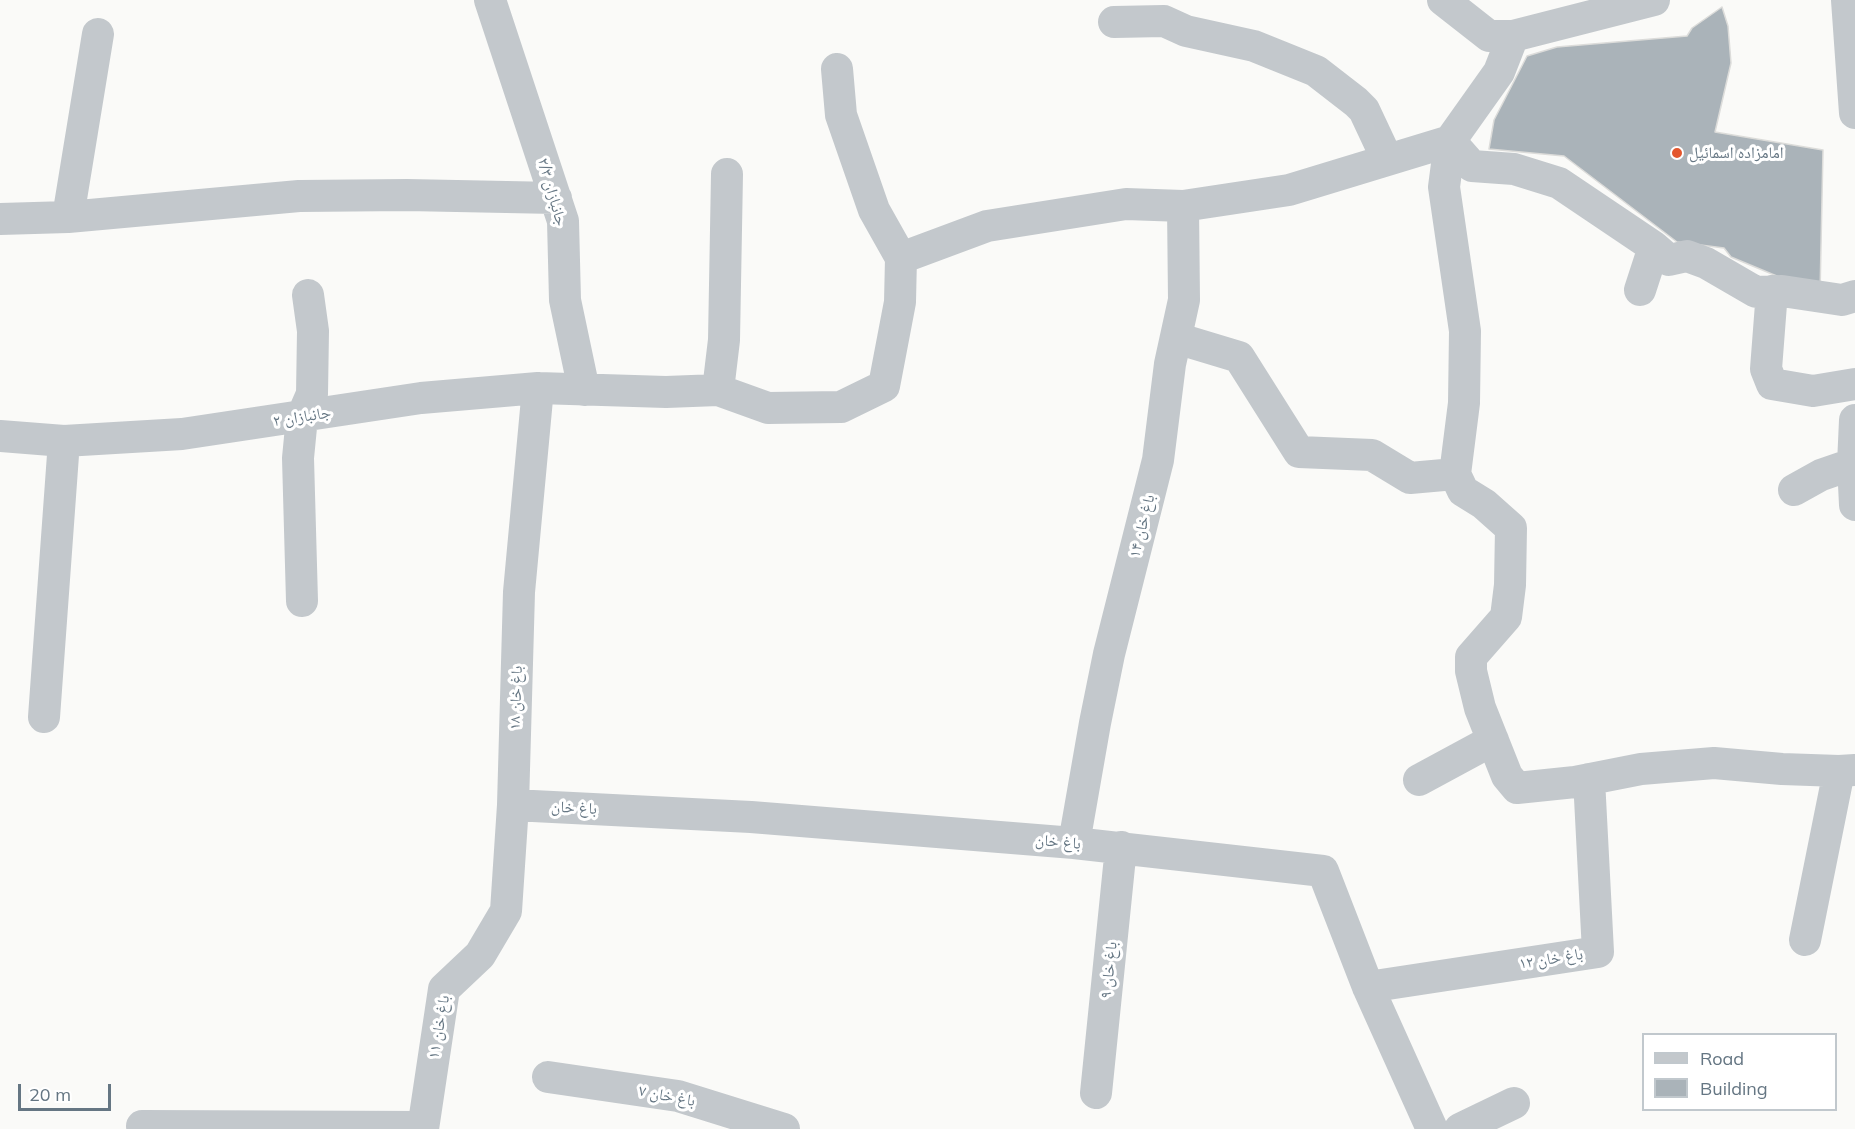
<!DOCTYPE html>
<html>
<head>
<meta charset="utf-8">
<style>
	body { margin:0 }
	#map { position:relative; width:1855px; height:1129px; overflow:hidden; background:#fafaf8; font-family:Mulish,sans-serif }
	canvas { display:block }
	.legend { position:absolute; left:1642px; top:1033px; width:195px; height:78px; box-sizing:border-box; background:#fff; border:2px solid #c1c8cd; margin:0; padding:8px 10px; list-style:none; font-size:18px; color:#657683 }
	.legend li { display:flex; align-items:center; gap:12px; height:30px }
	.legend b { width:30px; border:2px solid #c1c8cd }
	.scale { position:absolute; left:18px; top:1084px; width:93px; height:27px; box-sizing:border-box; border:3px solid #657683; border-top:0; padding-left:8px; font-size:18px; line-height:21px; white-space:nowrap; color:#657683; -webkit-text-stroke:4px #fff; paint-order:stroke }
</style>
</head>
<body>
<div id="map">
<canvas width="1855" height="1129"></canvas>
<ul class="legend">
<li><b style="height:8px;background:#c3c8cc"></b>Road</li>
<li><b style="height:16px;background:#aab3b9"></b>Building</li>
</ul>
<div class="scale">20 m</div>
</div>
<script>
const g = document.querySelector('canvas').getContext('2d');
g.lineJoin = 'round';
function fill(path, color) {
  g.fillStyle = color;
  g.fill(path, 'evenodd');
}
function shape(rows) {
  const path = new Path2D();
  for (const r of rows) {
    path.moveTo(r[0], r[1]);
    for (let i = 2; i < r.length; i += 2) path.lineTo(r[i], r[i + 1]);
  }
  return path;
}
function strokePath(path, color, width, dash) {
  g.strokeStyle = color;
  g.lineWidth = width;
  g.lineCap = dash ? 'butt' : 'round';
  g.setLineDash(dash || []);
  g.stroke(path);
}
function drawText(font, color, halo, rows, align = 'center') {
  g.font = font + ' Mulish,"Noto Naskh Arabic",sans-serif';
  g.lineWidth = 6;
  g.setLineDash([]);
  g.textBaseline = 'middle';
  g.strokeStyle = halo;
  g.fillStyle = color;
  for (const [text, x, y, turn = 0] of rows) {
    g.save();
    g.translate(x, y);
    g.rotate((+turn || 0) * Math.PI / 180);
    g.textAlign = isNaN(turn) ? turn : align;
    if (halo) g.strokeText(text, 0, 0);
    g.fillText(text, 0, 0);
    g.restore();
  }
}
const building = shape([
	[1722,7,1728,26,1731,63,1715,132,1823,150,1820,294,1731,257,1724,248,1677,242,1564,156,1489,149,1494,120,1527,56,1557,47,1687,36,1692,28,1722,7]
]);
fill(building, '#aab3b9');
strokePath(building, '#dcdcda', 1.5);
strokePath(shape([
	[490,0,563,221,565,300,584,390],
	[1443,0,1489,36,1513,36],
	[1847,0,1855,113],
	[1114,22,1164,21,1186,31,1254,46,1316,71,1356,102,1364,110,1387,159],
	[837,69,841,115,874,210,901,258],
	[1450,141,1472,166,1514,169,1559,183,1654,247,1640,290],
	[68,217,98,34],
	[0,219,68,217,299,196,407,195,556,198],
	[1654,247,1669,260,1687,256,1706,263,1756,292,1782,291,1842,300,1855,296],
	[1772,291,1766,369,1772,384,1813,391,1855,384],
	[1176,338,1239,357,1299,452,1372,455,1410,478,1455,474,1464,403,1465,331,1444,187,1450,141],
	[718,390,768,408,841,407,884,386,900,302,901,258,987,226,1126,204,1183,206,1289,190,1450,141,1499,72,1513,36,1654,0],
	[1855,420,1853,464,1855,505],
	[0,436,64,441,182,434,421,398,538,388,666,392,718,390,724,340,727,174],
	[1455,474,1463,491,1484,504,1511,528,1510,585,1506,617,1471,657,1471,671,1480,708,1507,776,1517,788,1575,782,1641,769,1714,763,1782,769,1839,771,1855,770],
	[1794,490,1821,475,1853,464],
	[302,601,298,458,302,417,312,394,313,331,308,295],
	[44,717,64,441],
	[1419,780,1493,740],
	[513,805,751,817,1074,843,1323,871,1368,987,1432,1129],
	[1074,843,1095,723,1109,654,1158,460,1170,364,1184,300,1183,206],
	[1805,940,1839,771],
	[1368,987,1598,952,1589,779],
	[548,1077,678,1096,784,1129],
	[1096,1093,1121,847],
	[142,1126,423,1127],
	[423,1129,444,989,480,955,506,911,513,805,519,592,538,388],
	[1460,1129,1514,1103]
]), '#c3c8cc', 32);
for (const [x, y, r, color] of [
	[1677,153,6,"#e4572e"]
]) {
  const dot = new Path2D();
  dot.arc(x, y, r, 0, 2 * Math.PI);
  g.fillStyle = color;
  g.fill(dot);
  strokePath(dot, '#fff', 2);
}
drawText('16px', '#657683', '#fff', [
	["امامزاده اسمائیل",1689,153]
], 'left');
drawText('16px', '#657683', '#fff', [
	["جانبازان ۲/۳",552,192,74],
	["جانبازان ۲",302,417,-9],
	["باغ خان ۱۴",1142,526,-76],
	["باغ خان ۱۸",516,698,-88],
	["باغ خان",574,808,3],
	["باغ خان",1058,842,5],
	["باغ خان ۱۲",1551,959,-9],
	["باغ خان ۹",1109,970,-84],
	["باغ خان ۱۱",439,1027,-80],
	["باغ خان ۷",667,1096,11]
]);
</script>
</body>
</html>
